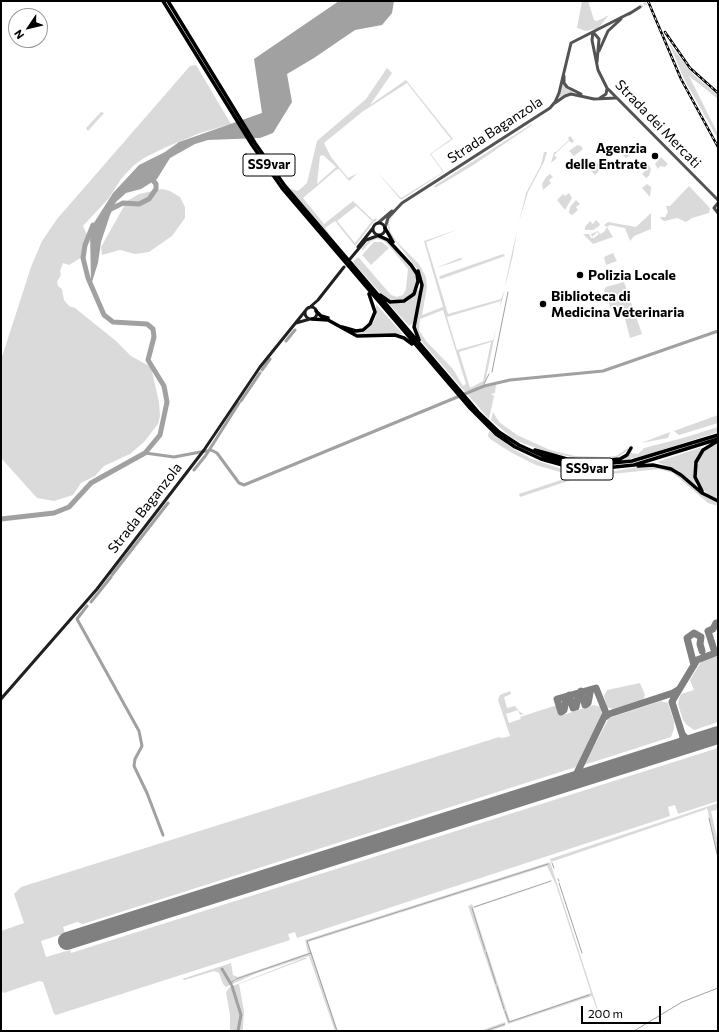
<!DOCTYPE html>
<html>
<head>
<meta charset="utf-8">
<style>
	body { margin:0 }
	#map { position:relative; width:719px; height:1032px; overflow:hidden; background:#fff; font-family:Commissioner,sans-serif }
	canvas { display:block }
	.frame { position:absolute; inset:0; border:2px solid #000; pointer-events:none }
	.north { position:absolute; left:8px; top:8px; width:40px; height:40px; box-sizing:border-box; background:#fff; border:1px solid #999; border-radius:50%; rotate:235deg; font-size:11px; font-weight:700; line-height:16px; text-align:center; color:#000 }
	.north::after { content:''; display:block; margin:auto; width:14px; height:18px; background:#000; clip-path:polygon(50% 0,100% 100%,50% 72%,0 100%) }
	.scale { position:absolute; left:581px; top:1006px; width:80px; height:18px; box-sizing:border-box; border:2px solid #000; border-top:0; padding-left:5px; font-size:12px; line-height:14px; white-space:nowrap; color:#000; -webkit-text-stroke:3px #fff; paint-order:stroke }
</style>
</head>
<body>
<div id="map">
<canvas width="719" height="1032"></canvas>
<div class="frame"></div>
<div class="north">N</div>
<div class="scale">200 m</div>
</div>
<script>
const g = document.querySelector('canvas').getContext('2d');
g.lineJoin = 'round';
function fill(path, color) {
  g.fillStyle = color;
  g.fill(path, 'evenodd');
}
function shape(rows) {
  const path = new Path2D();
  for (const r of rows) {
    if (r.length === 3) {
      path.moveTo(r[0] + r[2], r[1]);
      path.arc(r[0], r[1], r[2], 0, 2 * Math.PI);
      continue;
    }
    path.moveTo(r[0], r[1]);
    for (let i = 2; i < r.length; i += 2) path.lineTo(r[i], r[i + 1]);
  }
  return path;
}
function strokePath(path, color, width, dash) {
  g.strokeStyle = color;
  g.lineWidth = width;
  g.lineCap = dash ? 'butt' : 'round';
  g.setLineDash(dash || []);
  g.stroke(path);
}
function drawText(font, color, halo, rows, align = 'center') {
  g.font = font + ' Commissioner,sans-serif';
  g.lineWidth = 3.5;
  g.setLineDash([]);
  g.textBaseline = 'middle';
  g.strokeStyle = halo;
  g.fillStyle = color;
  for (const [text, x, y, turn = 0] of rows) {
    g.save();
    g.translate(x, y);
    g.rotate((+turn || 0) * Math.PI / 180);
    g.textAlign = isNaN(turn) ? turn : align;
    if (halo) g.strokeText(text, 0, 0);
    g.fillText(text, 0, 0);
    g.restore();
  }
}
fill(shape([
	[582,1,588,1,594,20,597,21,609,15,598,28,586,31,577,28],
	[669,43,693,74,718,95,718,99,689,76,718,134,718,139,685,81],
	[196,65,231,124,200,133,164,148,144,158,133,166,121,179,109,198,83,226,90,241,82,257,69,265,63,263,60,271,61,275,57,282,58,286,62,289,64,300,69,306,75,308,116,341,131,356,151,367,159,402,160,416,158,424,144,442,130,454,104,466,95,476,81,483,73,495,54,501,37,498,1,458,1,360,31,267,42,241,57,219,190,66],
	[387,68,392,73,370,105,406,80,453,139,431,154,444,172,401,200,376,171,401,198,443,172,430,154,451,139,407,83,362,112,324,143,331,157,348,178,358,173,349,181,339,169,336,170,303,198,324,224,353,201,373,220,376,218,377,220,373,223,355,246,335,221,325,228,337,245,290,189,298,191,307,183,317,141,366,99],
	[323,155,336,167,317,184,320,156],
	[356,206,372,221,355,243,337,221],
	[563,83,566,88,574,92,565,94,558,98],
	[101,112,104,113,88,131,86,128],
	[532,124,532,125,475,164,435,188,434,186],
	[570,136,574,141,572,143,569,141,554,155,557,158,551,163,554,152,556,152,569,140,568,138],
	[577,145,581,146,583,149,574,156,569,151],
	[626,149,635,151,626,158,622,154],
	[544,152,547,152,544,162,528,192,519,222,526,193,541,165],
	[661,157,668,164,665,167,660,166,658,169,655,164],
	[595,162,599,164,601,169,595,175,591,171,594,167,592,165],
	[648,164,651,169,649,176,646,178,642,174,645,171,643,169],
	[550,174,553,177,549,180,551,183,543,190,542,184,546,177],
	[647,184,651,187,650,197,642,188],
	[689,186,710,208,709,213,692,218,686,222,677,218,665,221,662,220,660,217,665,217,668,212,666,206,670,206],
	[162,189,170,191,180,197,185,207,185,218,172,236,149,252,135,254,120,250,102,255,101,247,127,201,139,194],
	[569,193,572,198,565,210,557,200,563,194,565,196],
	[576,200,580,204,576,207,578,210,572,215,569,213,570,207],
	[395,213,389,222,390,231,397,242,419,264,426,277,427,287,422,315,443,307,424,241,459,229,426,242,448,314,501,299,505,289,500,308,501,301,447,317,457,350,493,340,496,329,485,383,474,389,465,392,417,336,415,326,423,280,418,270,389,233,388,222],
	[443,310,466,384,463,386,453,369,426,341,419,330,420,319],
	[491,342,483,381,470,388,459,352],
	[651,213,651,229,634,236,630,241,625,228,610,225,607,227,613,237,593,244,583,234,589,234,591,238,594,238,599,234,597,232,592,237,591,234,598,231,600,234,604,232,607,227,604,225,608,222,636,227],
	[596,220,600,224,599,226,593,230,585,230,585,227,590,221,593,224],
	[517,230,513,255,505,287,506,280],
	[380,237,387,241,416,274,417,279,413,293,401,301,389,300,382,295,353,262,357,258,359,258,391,295,397,297,403,295,406,289,408,269,390,247,384,241,377,239,371,241,363,250,361,249,369,240],
	[374,242,382,242,389,248,371,265,362,255],
	[613,253,617,261,606,265,604,257],
	[503,254,505,256,441,279,439,278,440,276],
	[460,258,462,258,461,260,436,268],
	[624,282,642,334,630,338,624,315,620,308,611,309,604,290,606,287],
	[418,290,420,290,413,323,409,326,389,304,407,302],
	[376,304,402,333,402,334,361,335,354,333,364,331,372,325,376,316],
	[496,384,495,393,491,394,494,396,489,419,467,394,486,386],
	[493,412,499,422,517,435,550,450,575,456,607,457,616,456,628,448,628,450,617,458,589,460,551,453,522,443,511,437,491,420],
	[718,415,718,423,679,435,674,431],
	[718,427,718,432,646,455,620,461,630,453,638,454,644,448,683,438],
	[489,431,515,450,532,459,562,469,586,472,615,471,643,466,659,466,676,472,706,497,718,503,718,506,708,503,673,473,659,469,612,474,589,474,520,497,519,494,576,475,560,472,536,465,512,453,490,439,488,436],
	[670,432,668,438,641,443],
	[718,443,718,499,708,494,702,488,697,477,696,469,698,460,705,450],
	[702,447,694,465,696,486,677,470,657,462],
	[718,656,718,722,694,730,687,725,683,720,678,704,679,699,681,694,694,690,690,680,701,662],
	[640,683,645,695,643,700,613,709,607,707,604,696,607,690],
	[510,691,511,694,504,697,507,708,515,706,520,712,524,714,520,715,518,710,506,714,509,723,521,719,520,717,554,706,557,706,560,716,594,705,601,707,602,716,576,767,83,924,77,922,63,927,65,933,41,941,46,957,70,950,71,953,718,748,718,801,678,814,675,805,668,807,670,816,297,938,295,932,288,934,290,940,56,1015,54,1014,43,982,39,981,4,993,2,991,1,931,24,923,14,894,21,887,499,737,502,738,510,736,498,700,500,695],
	[661,701,668,703,674,722,674,729,671,737,584,765,609,718],
	[718,803,718,810,711,811,718,842,718,857,707,808,704,810,551,862,550,859],
	[550,862,605,1031,592,996,508,1024,468,906,472,904,473,907,552,882,473,908,510,1021,591,993,556,885,547,866,308,942,338,1031,335,1031,309,956,257,973,226,987,223,984,219,973,214,971,185,980,182,979,231,963,233,975,238,977,308,953,305,940],
	[304,958,308,958,239,984,244,1011,243,1028,242,1031,230,1031,230,1015,226,992,230,987],
	[505,1022,505,1026,489,1031,480,1031]
]), '#dadada');
fill(shape([
	[339,1,394,1,392,13,382,25,355,30,314,58,287,74,292,102,273,133,260,138,208,140,195,144,170,158,157,179,141,189,126,193,116,202,110,215,101,242,98,263,91,285,90,229,113,193,139,165,165,152,179,142,262,113,254,59]
]), '#a1a1a1');
strokePath(shape([
	[492,372,508,292],
	[483,386,489,374],
	[709,818,718,858],
	[552,863,554,868],
	[558,879,559,881],
	[559,883,582,953],
	[474,907,551,881],
	[472,908,485,950],
	[486,952,496,984],
	[311,953,307,941,548,864],
	[236,979,311,953,337,1031],
	[231,983,234,980],
	[497,986,504,1009],
	[505,1011,509,1022,589,995],
	[485,1031,505,1024],
	[634,1031,682,1002,718,988]
]), '#a1a1a1', 1);
strokePath(shape([
	[286,341,295,330],
	[262,370,270,359],
	[241,401,260,373],
	[145,453,174,457,211,450,217,453,239,483,244,485,484,386,510,380,603,371,718,331],
	[194,470,206,455,239,403],
	[112,575,168,503],
	[91,602,111,577],
	[87,606,77,619,139,731,142,746,135,759,134,766,147,793,163,835],
	[222,969,231,984],
	[232,986,241,1015,238,1031]
]), '#a1a1a1', 3);
strokePath(shape([
	[107,211,123,203,139,204,149,199,156,189,156,184,150,177],
	[1,519,54,513,69,507,91,483,145,453,160,435,167,402,164,386,148,360,154,337,153,329,147,324,113,322,104,315,88,278,83,258,85,245,93,225]
]), '#a1a1a1', 5);
strokePath(shape([
	[715,653,708,631,713,629,716,623,718,623],
	[694,665,687,638,694,633,701,637,700,644,702,651],
	[581,691,585,705,588,703,590,693],
	[569,695,573,708,576,707,578,697],
	[566,700,564,710,561,712,557,699,596,688,606,713,575,777,566,783],
	[605,717,609,714,673,693,678,690],
	[683,735,688,741,696,742],
	[676,748,681,744,683,737,672,702,674,698,697,660,718,652]
]), '#808080', 7);
strokePath(shape([
	[67,941,718,735]
]), '#808080', 18);
strokePath(shape([
	[640,7,650,1]
]), '#d9d9d9', 3, [3, 1.5]);
strokePath(shape([
	[629,14,640,7],
	[593,32,592,40,598,70,607,88,718,200],
	[593,32,599,39,597,62],
	[599,51,608,31,621,19],
	[564,76,564,83,567,87,581,94],
	[600,98,606,94,607,89],
	[555,103,565,96,571,94,594,99,616,98],
	[718,203,714,208,718,213],
	[378,223,392,211],
	[385,228,388,218,402,203,550,108,555,102,559,93,571,43,630,13]
]), '#535353', 3);
strokePath(shape([
	[379,229,6],
	[358,247,373,228],
	[350,259,366,240,377,236],
	[311,313,6],
	[309,308,318,300,344,267],
	[296,323,310,319],
	[1,699,97,589,204,450,260,367,306,310]
]), '#202020', 3);
strokePath(shape([
	[163,1,252,145,282,188,470,408,496,434,515,447,541,459,566,466,595,469,634,465,718,439],
	[168,1,255,143,285,186,478,412,499,432,519,445,543,456,569,463,593,465,632,461,718,435],
	[385,228,393,242],
	[379,236,388,240,411,265,417,274,418,281,414,294,404,301,390,302,380,295],
	[418,271,422,285,414,327,419,340],
	[316,311,321,316,328,318],
	[312,319,328,320,357,336,395,335,404,338,412,344],
	[342,327,356,331,363,330,370,324,375,312,369,294],
	[535,450,567,459,597,461,620,459,627,455,631,448],
	[638,466,653,465,671,469,681,475,702,493,718,501],
	[702,491,695,477,696,462,703,450,716,442]
]), '#000', 3.5);
const rail = shape([
	[648,1,681,79,718,147],
	[665,32,690,68,718,93]
]);
strokePath(rail, '#000', 2.5);
strokePath(rail, '#fff', 1, [3]);
for (const [x, y, r, color] of [
	[655,156,4,"#000"],
	[580,275,4,"#000"],
	[543,304,4,"#000"]
]) {
  const dot = new Path2D();
  dot.arc(x, y, r, 0, 2 * Math.PI);
  g.fillStyle = color;
  g.fill(dot);
  strokePath(dot, '#fff', 1.5);
}
for (const [x, y, w] of [
	[269,165,52],
	[587,469,52]
]) {
  const box = new Path2D();
  box.roundRect(x - w / 2, y - 11, w, 22, 3);
  g.fillStyle = '#fff';
  g.fill(box);
  strokePath(box, '#000', 1);
}
drawText('bold 13px', '#000', null, [
	["SS9var",269,165],
	["SS9var",587,469]
]);
drawText('14px', '#000', '#fff', [
	["Strada dei Mercati",658,124,46],
	["Strada Baganzola",495,130,-33],
	["Strada Baganzola",145,508,-52]
]);
drawText('bold 14px', '#000', '#fff', [
	["Agenzia",647,148,"right"],
	["delle Entrate",647,164,"right"],
	["Polizia Locale",588,275],
	["Biblioteca di",551,296],
	["Medicina Veterinaria",551,312]
], 'left');
</script>
</body>
</html>
